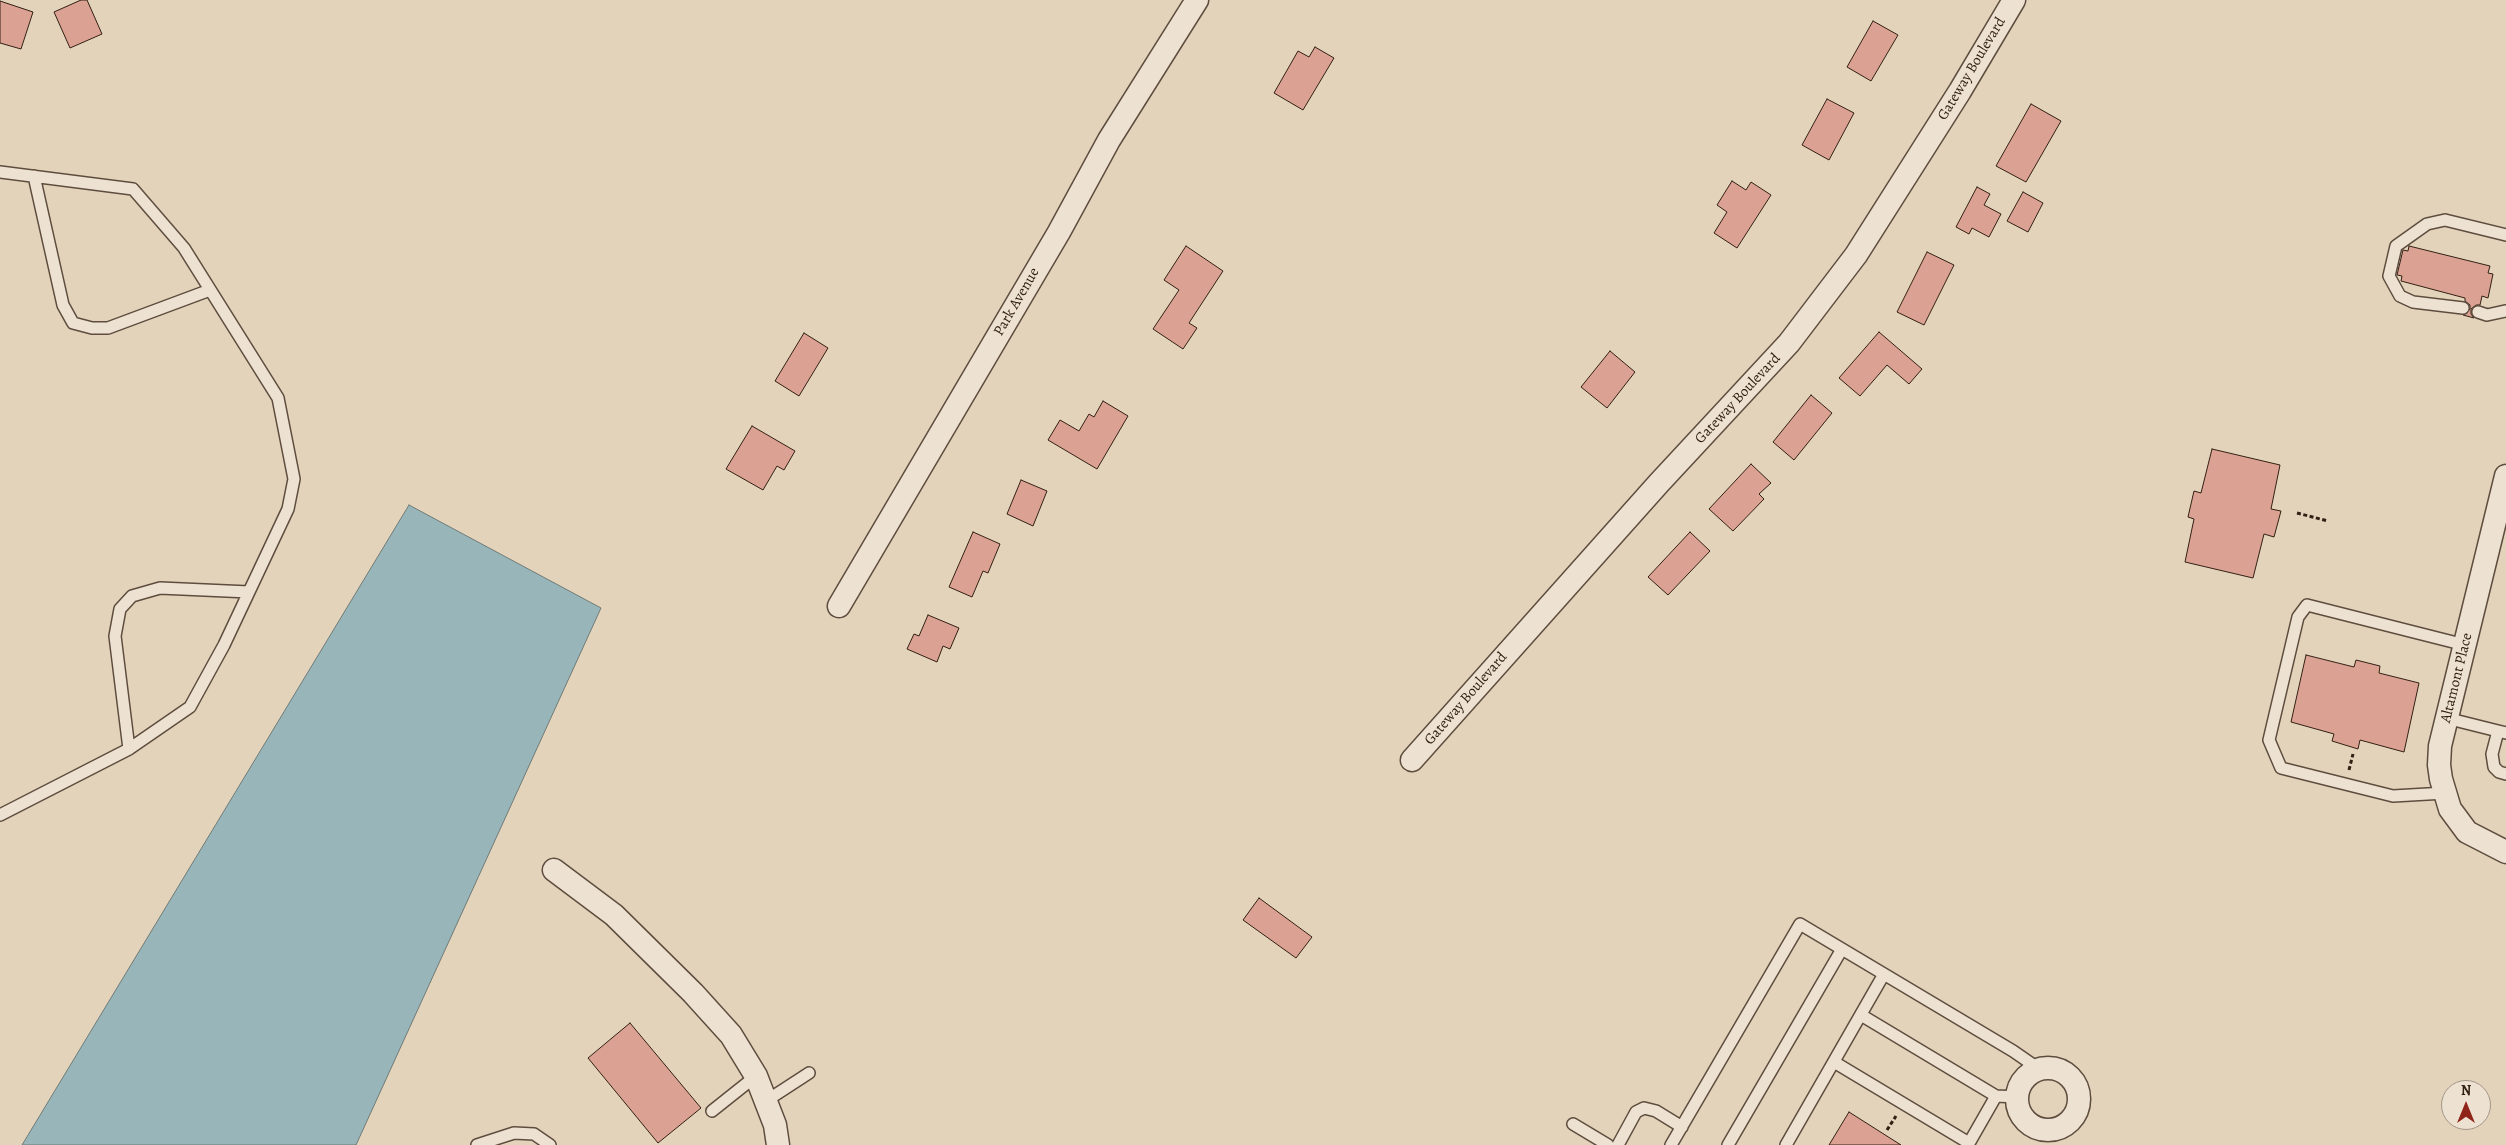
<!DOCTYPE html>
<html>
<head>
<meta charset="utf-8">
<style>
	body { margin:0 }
	#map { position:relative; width:2506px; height:1145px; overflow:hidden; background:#e3d3ba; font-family:Alegreya,serif }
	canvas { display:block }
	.north { position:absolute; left:2441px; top:1080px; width:50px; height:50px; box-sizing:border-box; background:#ede2d2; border:1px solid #a29486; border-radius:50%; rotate:0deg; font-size:14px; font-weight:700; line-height:20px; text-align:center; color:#322014 }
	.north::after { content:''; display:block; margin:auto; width:18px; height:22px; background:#8f2418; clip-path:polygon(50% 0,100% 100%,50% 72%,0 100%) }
</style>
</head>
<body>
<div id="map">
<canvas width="2506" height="1145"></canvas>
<div class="north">N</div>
</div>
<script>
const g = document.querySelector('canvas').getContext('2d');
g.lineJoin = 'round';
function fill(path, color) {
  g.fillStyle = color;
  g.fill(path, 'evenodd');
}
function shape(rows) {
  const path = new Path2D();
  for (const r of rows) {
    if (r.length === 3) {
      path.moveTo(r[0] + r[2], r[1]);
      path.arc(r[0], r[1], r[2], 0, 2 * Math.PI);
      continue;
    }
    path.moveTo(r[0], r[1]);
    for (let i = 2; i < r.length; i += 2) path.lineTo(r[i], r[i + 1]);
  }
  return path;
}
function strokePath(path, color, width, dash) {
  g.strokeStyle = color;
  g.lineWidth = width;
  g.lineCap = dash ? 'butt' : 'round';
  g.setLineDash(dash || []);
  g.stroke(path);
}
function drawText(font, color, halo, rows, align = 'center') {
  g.font = font + ' Alegreya,serif';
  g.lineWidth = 4;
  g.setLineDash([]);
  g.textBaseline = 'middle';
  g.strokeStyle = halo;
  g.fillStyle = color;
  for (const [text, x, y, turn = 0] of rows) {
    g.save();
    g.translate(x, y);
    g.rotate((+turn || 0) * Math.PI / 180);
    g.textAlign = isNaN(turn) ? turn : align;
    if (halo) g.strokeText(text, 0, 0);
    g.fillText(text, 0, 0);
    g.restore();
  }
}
const water = shape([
	[409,505,601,608,356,1145,22,1145,409,505]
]);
fill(water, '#98b6b9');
strokePath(water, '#6f7a77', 1);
const building = shape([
	[81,0,87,0,102,34,70,48,54,12,81,0],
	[0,1,33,12,21,49,0,43,0,1],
	[1873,21,1898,35,1871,81,1847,67,1873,21],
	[1315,47,1334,58,1303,110,1274,93,1298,51,1309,57,1315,47],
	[1827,99,1854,113,1829,160,1802,145,1827,99],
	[2031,104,2061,121,2026,182,1996,166,2031,104],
	[1732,181,1746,190,1751,182,1771,195,1737,248,1714,233,1727,212,1717,205,1732,181],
	[1977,187,1990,194,1984,205,2001,214,1989,237,1972,228,1969,234,1956,227,1977,187],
	[2023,192,2043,203,2028,232,2007,221,2023,192],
	[1186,246,1223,271,1189,323,1197,328,1183,349,1153,329,1179,290,1164,280,1186,246],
	[2409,246,2490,266,2488,273,2493,274,2488,298,2482,296,2480,305,2476,305,2471,309,2471,314,2474,318,2463,315,2470,309,2470,305,2465,301,2465,298,2401,281,2402,276,2397,275,2403,250,2408,251,2409,246],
	[1927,252,1954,265,1924,325,1897,312,1927,252],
	[1879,332,1922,369,1909,384,1887,365,1860,396,1839,378,1879,332],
	[804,333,828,348,799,396,775,381,804,333],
	[1610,351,1635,372,1607,408,1581,387,1610,351],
	[1811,395,1832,413,1794,460,1773,442,1811,395],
	[1103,401,1128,416,1097,469,1048,440,1060,420,1079,431,1089,414,1094,417,1103,401],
	[752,426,795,451,784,470,777,466,763,490,726,469,752,426],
	[2212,449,2280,465,2271,509,2281,511,2274,537,2264,534,2253,578,2185,562,2194,519,2188,517,2194,491,2201,493,2212,449],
	[1751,464,1771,483,1759,494,1764,499,1733,531,1709,509,1751,464],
	[1021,480,1047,491,1033,526,1007,514,1021,480],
	[973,532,1000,544,988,573,983,571,972,597,949,587,973,532],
	[1690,532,1710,551,1668,595,1648,577,1690,532],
	[928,615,959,628,950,649,943,646,937,662,907,649,914,634,919,636,928,615],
	[2306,655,2354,667,2356,660,2380,666,2379,673,2419,683,2404,752,2360,740,2358,749,2332,741,2334,734,2291,722,2306,655],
	[1259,898,1312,937,1296,958,1243,920,1259,898],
	[630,1023,701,1108,658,1143,588,1058,630,1023],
	[1849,1112,1901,1145,1829,1145,1849,1112]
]);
fill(building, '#dba192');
strokePath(building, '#322014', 1);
const service = shape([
	[0,172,133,189,184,248,278,398,294,479,288,509,224,645,190,707,129,749,0,815],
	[34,176,63,305,73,323,92,328,108,328,210,290],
	[2463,308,2413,302,2400,296,2389,276,2396,246,2427,224,2445,220,2506,235],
	[2478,312,2487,315,2505,311],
	[2446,718,2498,731],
	[2506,733,2498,731,2492,754,2494,767,2499,772,2506,774],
	[129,749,115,636,120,609,132,596,160,588,249,592],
	[2445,793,2393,796,2281,768,2269,740,2298,617,2307,605,2465,645],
	[1861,1015,1996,1096],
	[1834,1062,1969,1143],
	[766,1101,809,1073],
	[712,1111,756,1076],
	[1573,1124,1608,1145],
	[477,1145,514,1133,534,1134,550,1145],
	[1618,1145,1636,1112,1644,1108,1656,1111,1682,1127],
	[1671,1145,1800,924,2013,1051,2039,1069],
	[1728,1145,1842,949],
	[1786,1145,1884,974],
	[1968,1145,1996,1096,2017,1097]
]);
const minor = shape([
	[2506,476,2440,746,2439,765,2441,779,2450,809,2467,832,2506,852],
	[839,606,1059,232,1109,140,1197,0],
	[1412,760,1659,483,1789,343,1856,255,1960,91,2014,0],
	[554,870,614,915,693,993,731,1035,756,1076,775,1125,778,1145],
	[2048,1099,31]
]);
strokePath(service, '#5e4d3e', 14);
strokePath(minor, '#5e4d3e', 25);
strokePath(shape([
	[2297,513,2328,521],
	[2349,770,2353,754],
	[1887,1130,1896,1116]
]), '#322014', 3, [4, 2.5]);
strokePath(service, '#ede2d2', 11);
strokePath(minor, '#ede2d2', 22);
drawText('15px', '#322014', '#ede2d2', [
	["Gateway Boulevard",1972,69,-59],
	["Park Avenue",1017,302,-60],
	["Gateway Boulevard",1738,399,-47],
	["Altamont Place",2457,678,-76],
	["Gateway Boulevard",1466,699,-49]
]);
</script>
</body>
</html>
